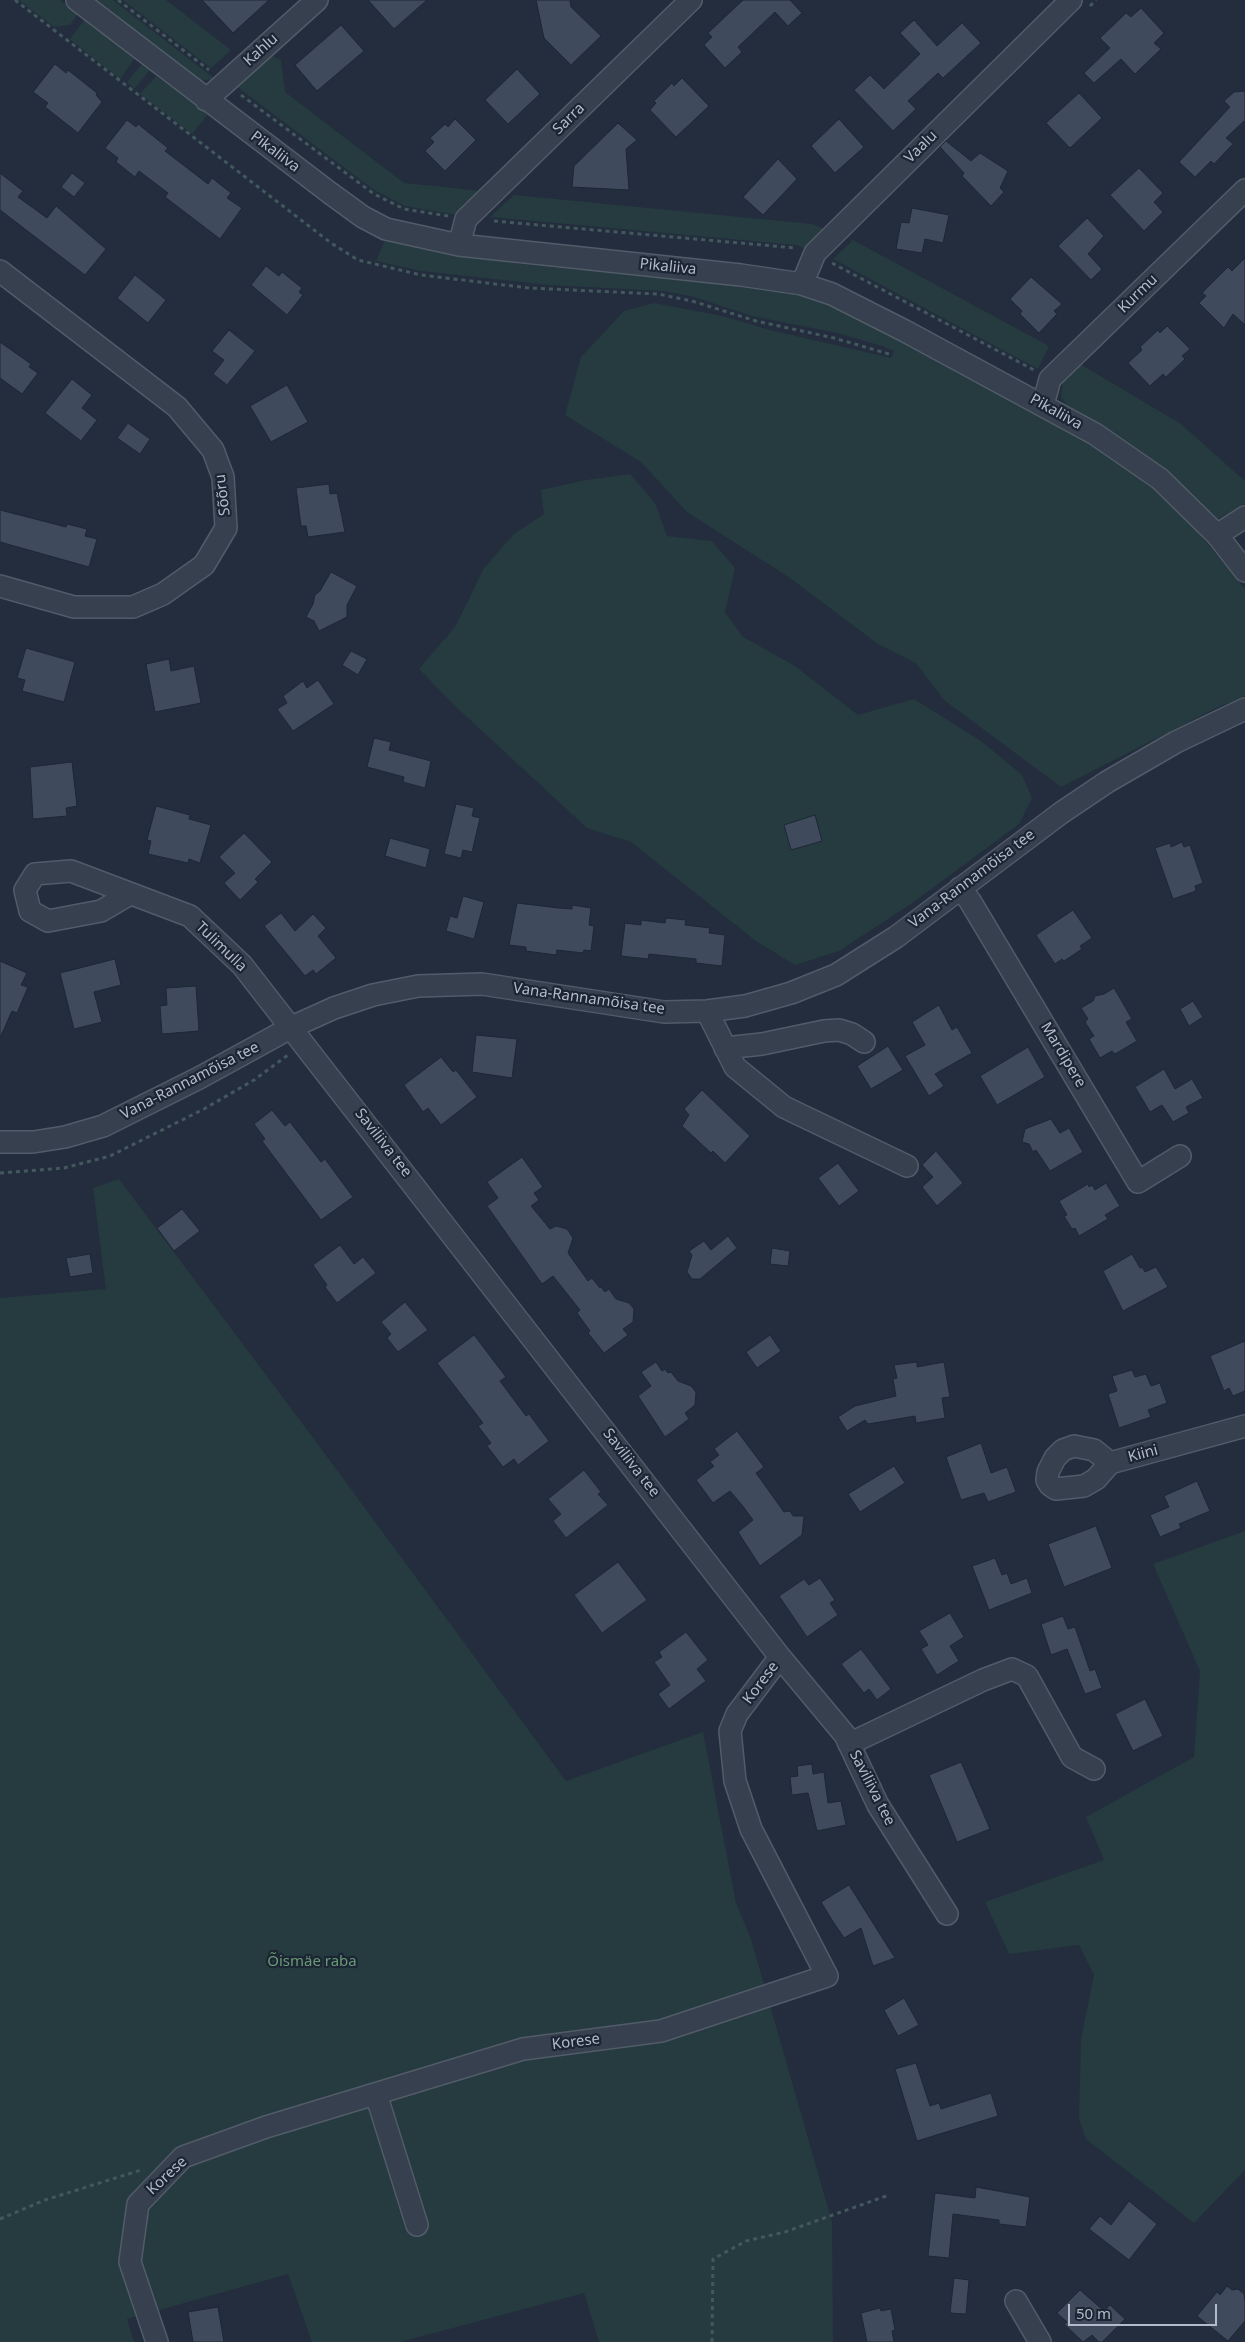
<!DOCTYPE html>
<html>
<head>
<meta charset="utf-8">
<style>
	body { margin:0 }
	#map { position:relative; width:1245px; height:2342px; overflow:hidden; background:#232d3e; font-family:"Noto Sans",sans-serif }
	canvas { display:block }
	.scale { position:absolute; left:1068px; top:2304px; width:149px; height:22px; box-sizing:border-box; border:2px solid #b3bbc9; border-top:0; padding-left:6px; font-size:15px; line-height:18px; white-space:nowrap; color:#b3bbc9; -webkit-text-stroke:4px #1c2533; paint-order:stroke }
</style>
</head>
<body>
<div id="map">
<canvas width="1245" height="2342"></canvas>
<div class="scale">50 m</div>
</div>
<script>
const g = document.querySelector('canvas').getContext('2d');
g.lineJoin = 'round';
function fill(path, color) {
  g.fillStyle = color;
  g.fill(path, 'evenodd');
}
function shape(rows) {
  const path = new Path2D();
  for (const r of rows) {
    path.moveTo(r[0], r[1]);
    for (let i = 2; i < r.length; i += 2) path.lineTo(r[i], r[i + 1]);
  }
  return path;
}
function strokePath(path, color, width, dash) {
  g.strokeStyle = color;
  g.lineWidth = width;
  g.lineCap = dash ? 'butt' : 'round';
  g.setLineDash(dash || []);
  g.stroke(path);
}
function drawText(font, color, halo, rows, align = 'center') {
  g.font = font + ' "Noto Sans",sans-serif';
  g.lineWidth = 4.5;
  g.setLineDash([]);
  g.textBaseline = 'middle';
  g.strokeStyle = halo;
  g.fillStyle = color;
  for (const [text, x, y, turn = 0] of rows) {
    g.save();
    g.translate(x, y);
    g.rotate((+turn || 0) * Math.PI / 180);
    g.textAlign = isNaN(turn) ? turn : align;
    if (halo) g.strokeText(text, 0, 0);
    g.fillText(text, 0, 0);
    g.restore();
  }
}
fill(shape([
	[19,0,60,0,78,14,70,25,54,27],
	[94,0,113,0,215,79,199,81],
	[123,0,166,0,231,50,211,68],
	[85,19,135,58,120,79,70,39],
	[266,53,281,60,285,92,404,183,482,191,457,215,405,206,374,190,232,83],
	[142,64,150,70,134,89,127,82],
	[156,76,208,114,192,134,140,94],
	[514,195,812,224,827,230,807,249,796,245,490,217],
	[386,238,412,246,529,265,764,288,803,295,841,308,1073,433,1141,477,1186,518,1245,589,1245,696,1216,708,1061,787,944,700,916,663,878,644,790,578,687,512,641,462,565,415,581,357,624,311,654,303,722,316,770,330,891,358,894,351,882,346,837,333,752,316,691,296,663,291,549,285,421,271,376,261],
	[853,240,1049,346,1038,369,833,259],
	[1075,361,1181,424,1245,481,1245,504,1214,521,1072,413,1061,397,1063,379],
	[630,474,655,503,667,536,712,541,735,568,725,612,743,637,795,666,858,715,914,699,981,741,1022,775,1032,798,1019,824,911,904,839,951,795,965,756,941,631,842,587,828,455,706,419,669,455,627,484,568,514,534,544,514,541,490,586,480],
	[119,1179,314,1439,566,1781,703,1732,736,1903,751,1939,832,2222,833,2342,599,2342,584,2293,400,2342,312,2342,288,2274,127,2319,134,2342,0,2342,0,1298,106,1289,93,1188],
	[1245,1531,1245,2170,1194,2223,1086,2139,1079,2119,1081,2039,1094,1975,1079,1945,1009,1954,985,1902,1104,1860,1086,1817,1194,1757,1200,1671,1153,1564]
]), '#253b3f');
const building = shape([
	[202,0,269,0,233,33,202,0],
	[368,0,427,0,394,29,368,0],
	[536,0,570,0,571,7,601,36,571,65,544,38,536,0],
	[743,0,790,0,802,13,788,26,775,12,738,47,742,52,725,68,704,45,712,37,708,33,743,0],
	[1141,8,1164,33,1154,43,1161,49,1135,74,1121,59,1094,83,1084,73,1110,48,1100,38,1126,13,1131,17,1141,8],
	[914,20,937,46,962,23,981,43,943,78,938,73,908,101,916,109,893,131,854,90,870,75,884,89,920,54,900,33,914,20],
	[341,25,364,51,317,91,295,65,341,25],
	[55,64,66,73,68,70,97,93,96,95,102,102,78,133,45,107,48,103,33,92,55,64],
	[517,69,540,94,508,124,485,100,517,69],
	[682,78,709,106,676,137,650,110,656,103,654,101,672,83,674,86,682,78],
	[1234,92,1245,91,1245,122,1244,121,1226,138,1233,144,1214,164,1211,161,1195,177,1179,162,1230,107,1224,101,1234,92],
	[1079,93,1102,118,1070,148,1046,123,1079,93],
	[455,119,476,140,445,171,425,151,434,142,430,138,445,124,448,127,455,119],
	[839,119,864,147,835,173,811,146,839,119],
	[127,120,136,127,138,124,168,148,165,151,208,184,212,178,231,193,227,198,242,208,220,239,165,197,168,193,139,171,135,177,116,162,118,158,105,148,127,120],
	[618,123,637,140,626,149,629,190,572,187,574,166,618,123],
	[946,141,971,161,980,153,1008,171,1000,188,1004,192,991,206,962,176,964,173,940,147,946,141],
	[778,159,797,179,763,215,743,197,778,159],
	[1139,168,1163,193,1154,202,1163,212,1144,231,1110,195,1139,168],
	[0,173,23,191,18,197,47,218,56,206,106,249,85,275,0,210,0,173],
	[72,173,85,183,74,197,61,187,72,173],
	[912,208,949,215,943,243,925,239,922,253,896,249,901,222,909,223,912,208],
	[1087,218,1104,236,1088,254,1102,269,1091,280,1058,246,1087,218],
	[1245,258,1245,325,1233,314,1224,328,1199,303,1206,296,1202,293,1228,267,1232,271,1245,258],
	[266,266,279,276,282,272,302,288,299,292,303,295,287,315,251,285,266,266],
	[135,275,166,300,148,323,117,298,135,275],
	[1031,277,1062,304,1054,311,1057,314,1039,333,1020,314,1022,311,1010,299,1031,277],
	[1167,326,1190,349,1182,356,1185,359,1166,377,1163,374,1150,386,1128,363,1142,350,1140,347,1158,330,1160,333,1167,326],
	[229,330,255,351,227,385,213,374,224,360,212,351,229,330],
	[0,342,31,364,29,367,38,373,22,394,0,378,0,342],
	[72,379,92,395,82,408,97,420,81,441,45,413,72,379],
	[287,385,308,422,271,442,250,406,287,385],
	[128,423,150,439,140,454,117,438,128,423],
	[329,484,330,494,337,493,345,532,308,537,306,526,301,526,296,488,329,484],
	[0,510,66,527,67,524,87,529,85,536,97,539,89,567,0,542,0,510],
	[331,572,357,586,347,605,347,617,319,631,314,621,306,617,313,604,315,595,320,591,331,572],
	[26,648,75,662,64,702,22,691,25,680,17,678,26,648],
	[351,651,367,659,358,675,342,665,351,651],
	[169,659,171,671,194,666,201,703,155,712,146,664,169,659],
	[318,680,334,704,293,731,277,709,287,703,283,696,303,681,307,688,318,680],
	[374,738,391,742,389,750,431,761,425,788,403,782,404,777,367,767,374,738],
	[72,762,77,806,66,808,67,816,33,819,30,767,72,762],
	[456,804,474,808,472,816,480,818,472,852,463,850,461,858,444,854,456,804],
	[156,806,190,815,189,819,211,825,200,863,189,859,188,863,148,854,151,841,147,840,156,806],
	[815,815,822,841,791,850,784,825,815,815],
	[244,833,272,862,255,879,258,882,240,900,224,883,235,873,219,857,244,833],
	[390,838,430,849,426,868,385,856,390,838],
	[1182,842,1184,847,1190,845,1203,883,1195,886,1196,891,1173,899,1155,848,1170,843,1171,847,1182,842],
	[463,896,484,902,474,939,446,931,450,916,457,918,463,896],
	[517,903,558,908,572,909,572,905,591,908,589,925,594,926,591,951,584,950,583,953,557,950,556,955,526,951,526,947,509,945,517,903],
	[1073,910,1092,938,1080,946,1082,949,1064,961,1062,959,1055,964,1036,935,1073,910],
	[281,913,295,931,313,914,326,928,318,936,336,958,316,974,313,970,305,976,264,926,281,913],
	[666,918,686,920,685,925,710,928,709,933,725,935,722,966,696,963,696,959,649,954,648,959,621,956,625,923,641,925,641,920,665,923,666,918],
	[115,959,121,985,94,992,102,1022,74,1029,60,973,115,959],
	[0,961,27,973,21,985,28,987,17,1013,12,1011,0,1038,0,961],
	[196,986,199,1031,162,1034,160,1006,167,1005,166,988,196,986],
	[1114,988,1132,1019,1126,1022,1137,1041,1115,1054,1112,1051,1100,1058,1089,1039,1094,1036,1085,1022,1088,1019,1081,1008,1093,1001,1095,996,1104,994,1114,988],
	[1193,1001,1203,1017,1189,1026,1180,1009,1193,1001],
	[939,1005,952,1030,957,1027,972,1053,935,1074,944,1086,929,1096,905,1056,925,1045,912,1022,939,1005],
	[476,1035,517,1039,512,1078,472,1072,476,1035],
	[888,1046,903,1070,871,1089,857,1066,888,1046],
	[1028,1047,1045,1077,997,1105,980,1076,1028,1047],
	[441,1057,453,1072,456,1070,477,1097,441,1125,428,1108,423,1112,404,1085,441,1057],
	[1164,1069,1175,1089,1192,1079,1203,1098,1186,1107,1189,1113,1173,1122,1162,1105,1150,1112,1135,1087,1164,1069],
	[702,1090,750,1136,725,1163,713,1151,711,1153,682,1126,689,1115,684,1109,702,1090],
	[272,1110,285,1126,290,1122,321,1162,325,1159,353,1197,321,1220,262,1141,265,1139,254,1124,272,1110],
	[1051,1119,1060,1133,1069,1128,1083,1152,1050,1171,1036,1150,1033,1152,1029,1144,1022,1142,1025,1129,1051,1119],
	[936,1151,963,1183,937,1206,922,1187,933,1177,922,1165,936,1151],
	[522,1157,543,1187,534,1193,539,1200,531,1206,550,1229,556,1226,567,1229,573,1238,568,1253,588,1281,592,1278,600,1288,601,1287,605,1292,609,1289,616,1299,629,1303,634,1309,633,1322,623,1329,628,1335,604,1353,588,1333,590,1331,577,1313,580,1310,553,1276,542,1284,487,1206,498,1198,487,1182,522,1157],
	[838,1163,859,1191,839,1206,818,1178,838,1163],
	[1106,1183,1120,1206,1105,1215,1108,1219,1079,1236,1075,1228,1072,1229,1064,1216,1067,1215,1059,1201,1088,1184,1089,1187,1092,1185,1095,1190,1106,1183],
	[182,1209,200,1231,174,1251,157,1228,182,1209],
	[728,1236,737,1248,700,1279,692,1279,687,1272,692,1255,689,1251,704,1241,711,1250,728,1236],
	[340,1245,354,1264,363,1257,376,1273,337,1303,325,1287,327,1285,313,1265,340,1245],
	[772,1248,790,1251,788,1266,770,1264,772,1248],
	[90,1254,93,1273,70,1277,66,1258,90,1254],
	[1132,1254,1140,1268,1142,1267,1145,1272,1156,1267,1168,1287,1123,1311,1103,1271,1132,1254],
	[405,1302,428,1330,398,1352,387,1338,391,1334,381,1322,405,1302],
	[474,1335,506,1377,500,1381,526,1416,529,1414,549,1441,518,1465,514,1459,503,1467,487,1446,491,1443,478,1426,483,1423,437,1363,474,1335],
	[770,1335,781,1351,757,1368,746,1352,770,1335],
	[1245,1341,1245,1391,1233,1396,1229,1388,1224,1391,1210,1356,1245,1341],
	[656,1362,662,1371,665,1369,668,1373,671,1372,678,1381,691,1386,696,1392,695,1405,685,1413,689,1419,665,1437,638,1396,651,1386,641,1372,656,1362],
	[917,1362,917,1367,944,1362,950,1397,942,1398,945,1418,916,1423,915,1416,868,1424,865,1420,847,1431,838,1417,855,1406,896,1396,893,1379,897,1378,894,1365,917,1362],
	[1132,1370,1135,1377,1146,1374,1151,1386,1160,1383,1167,1403,1148,1410,1151,1417,1119,1428,1108,1394,1117,1391,1112,1376,1132,1370],
	[737,1431,764,1467,756,1473,784,1512,790,1511,793,1516,804,1516,802,1535,760,1566,738,1532,753,1520,742,1505,730,1491,713,1503,696,1480,714,1466,710,1462,719,1455,714,1449,737,1431],
	[981,1443,991,1473,1007,1467,1016,1492,988,1502,984,1493,961,1500,946,1457,981,1443],
	[894,1466,905,1483,860,1512,848,1494,894,1466],
	[584,1470,601,1492,598,1494,608,1505,566,1538,553,1521,561,1514,548,1499,584,1470],
	[1197,1481,1210,1511,1179,1524,1181,1528,1160,1537,1150,1515,1169,1507,1164,1496,1197,1481],
	[1096,1526,1112,1568,1064,1587,1048,1544,1096,1526],
	[995,1558,1002,1575,1007,1573,1011,1584,1027,1578,1032,1593,989,1610,972,1566,995,1558],
	[618,1562,647,1600,602,1633,574,1595,618,1562],
	[820,1578,835,1600,830,1603,838,1615,807,1637,779,1596,804,1579,809,1585,820,1578],
	[950,1613,964,1637,950,1646,959,1661,937,1675,921,1649,928,1645,919,1631,950,1613],
	[1063,1616,1068,1629,1075,1627,1090,1671,1095,1669,1102,1688,1085,1694,1067,1649,1051,1655,1041,1624,1063,1616],
	[686,1632,708,1660,697,1669,706,1681,669,1709,658,1694,670,1685,654,1662,662,1657,659,1652,686,1632],
	[861,1649,891,1689,877,1700,869,1689,864,1693,841,1664,861,1649],
	[1145,1699,1163,1736,1133,1751,1115,1714,1145,1699],
	[961,1762,990,1829,957,1842,929,1775,961,1762],
	[812,1764,813,1774,824,1772,828,1803,841,1801,846,1825,817,1831,808,1793,792,1795,790,1777,798,1776,797,1766,812,1764],
	[849,1885,888,1947,895,1958,873,1966,861,1928,844,1938,832,1920,821,1902,849,1885],
	[904,1998,919,2025,898,2036,884,2010,904,1998],
	[916,2063,930,2106,939,2103,941,2109,991,2093,998,2116,917,2141,895,2069,916,2063],
	[976,2187,1030,2197,1026,2227,999,2224,999,2220,953,2214,949,2258,928,2256,935,2193,975,2198,976,2187],
	[1129,2201,1157,2224,1129,2260,1089,2229,1100,2216,1111,2225,1129,2201],
	[954,2278,969,2280,966,2314,950,2313,954,2278],
	[1227,2286,1232,2290,1238,2289,1244,2294,1245,2301,1245,2321,1228,2341,1197,2316,1217,2292,1220,2295,1227,2286],
	[1080,2290,1104,2311,1110,2305,1125,2319,1102,2342,1099,2342,1092,2335,1083,2342,1064,2324,1067,2322,1057,2313,1080,2290],
	[218,2307,224,2342,193,2342,188,2312,218,2307],
	[880,2308,881,2311,891,2309,895,2330,892,2331,894,2342,867,2342,861,2313,880,2308]
]);
fill(building, '#3f4b5d');
strokePath(building, '#1e2735', 1);
const minor = shape([
	[77,0,330,193,363,217,386,229,459,245,741,275,802,284,832,294,905,331,1095,434,1160,479,1217,535,1245,571],
	[206,100,317,0],
	[459,245,466,219,691,0],
	[0,271,177,407,213,450,223,477,226,528,204,565,163,594,133,607,74,607,0,586],
	[802,284,815,253,1071,0],
	[1043,405,1050,379,1245,190],
	[1217,535,1245,517],
	[960,888,970,901,1138,1182,1180,1156],
	[130,894,101,911,48,921,30,911,25,890,35,874,71,871,190,916,242,965,780,1657,845,1735,878,1805,947,1914],
	[707,1011,735,1067,784,1107,907,1166],
	[725,1048,762,1044,824,1031,839,1030,852,1034,864,1042],
	[0,1142,33,1142,65,1137,103,1126,199,1078,292,1027,334,1008,373,995,418,986,482,984,664,1012,707,1011,745,1006,791,993,836,975,896,937,1061,813,1107,782,1176,742,1245,709],
	[1110,1463,1094,1450,1074,1446,1063,1450,1055,1458,1048,1472,1047,1480,1050,1485,1056,1489,1084,1486,1096,1479,1110,1463,1245,1426],
	[849,1744,983,1680,1012,1669,1027,1676,1072,1757,1094,1769],
	[376,2094,417,2225],
	[1016,2301,1040,2342],
	[157,2342,130,2262,138,2204,183,2157,266,2127,523,2049,661,2031,827,1976,751,1829,735,1781,730,1731,737,1714,780,1657]
]);
strokePath(minor, '#525b69', 24);
strokePath(shape([
	[15,0,331,243,358,260,421,275,529,288,658,294,692,301,756,321,834,338,889,354],
	[118,0,209,70],
	[1090,6,1096,0],
	[241,95,374,194,404,209,448,216],
	[494,221,796,248],
	[832,263,1034,370],
	[0,1173,64,1168,110,1156,204,1109,254,1080,288,1055],
	[0,2219,45,2200,141,2170],
	[712,2342,713,2259,746,2241,785,2232,889,2195]
]), '#43585c', 3, [4, 4]);
strokePath(minor, '#37404e', 21);
drawText('15px', '#b3bbc9', '#1c2533', [
	["Kahlu",261,50,-42],
	["Sarra",569,119,-44],
	["Vaalu",921,147,-45],
	["Pikaliiva",275,152,37],
	["Pikaliiva",668,267,6],
	["Kurmu",1138,294,-44],
	["Pikaliiva",1056,412,29],
	["Sõõru",223,495,-97],
	["Vana-Rannamõisa tee",972,879,-37],
	["Tulimulla",221,947,44],
	["Vana-Rannamõisa tee",589,999,8],
	["Mardipere",1063,1055,59],
	["Vana-Rannamõisa tee",190,1081,-27],
	["Saviliiva tee",383,1143,52],
	["Kiini",1143,1454,-15],
	["Saviliiva tee",631,1463,52],
	["Korese",761,1683,-53],
	["Saviliiva tee",872,1788,63],
	["Korese",576,2042,-7],
	["Korese",167,2176,-43]
]);
drawText('15px', '#699a76', '#1c2533', [
	["Õismäe raba",312,1962]
]);
</script>
</body>
</html>
